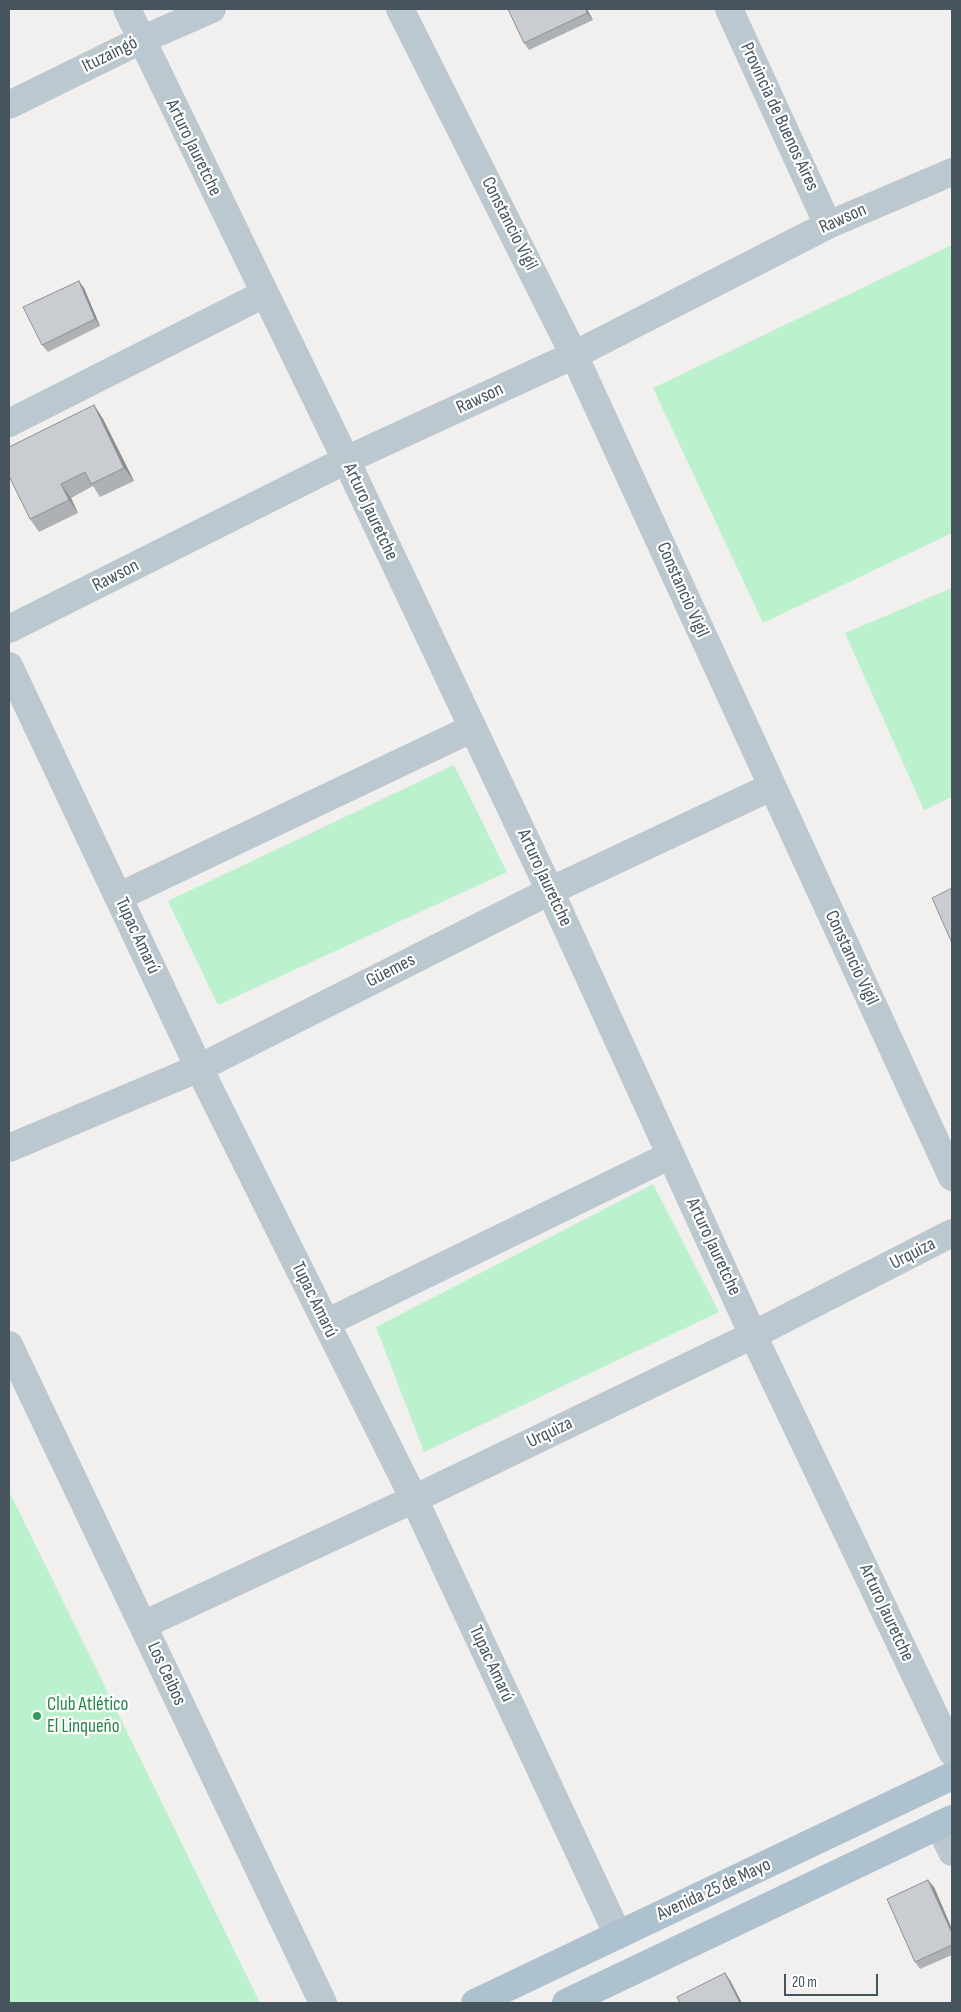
<!DOCTYPE html>
<html>
<head>
<meta charset="utf-8">
<style>
	body { margin:0 }
	#map { position:relative; width:961px; height:2012px; overflow:hidden; background:#f2efef; font-family:"Sofia Sans Condensed",sans-serif }
	canvas { display:block }
	.frame { position:absolute; inset:0; border:10px solid #46545e; pointer-events:none }
	.scale { position:absolute; left:784px; top:1974px; width:94px; height:22px; box-sizing:border-box; border:2px solid #46545e; border-top:0; padding-left:6px; font-size:15px; line-height:18px; white-space:nowrap; color:#46545e; -webkit-text-stroke:4px #fff; paint-order:stroke }
</style>
</head>
<body>
<div id="map">
<canvas width="961" height="2012"></canvas>
<div class="frame"></div>
<div class="scale">20 m</div>
</div>
<script>
const g = document.querySelector('canvas').getContext('2d');
g.lineJoin = 'round';
function fill(path, color) {
  g.fillStyle = color;
  g.fill(path, 'evenodd');
}
function shape(rows) {
  const path = new Path2D();
  for (const r of rows) {
    path.moveTo(r[0], r[1]);
    for (let i = 2; i < r.length; i += 2) path.lineTo(r[i], r[i + 1]);
  }
  return path;
}
function strokePath(path, color, width, dash) {
  g.strokeStyle = color;
  g.lineWidth = width;
  g.lineCap = dash ? 'butt' : 'round';
  g.setLineDash(dash || []);
  g.stroke(path);
}
function drawText(font, color, halo, rows, align = 'center') {
  g.font = font + ' "Sofia Sans Condensed",sans-serif';
  g.lineWidth = 4.5;
  g.setLineDash([]);
  g.textBaseline = 'middle';
  g.strokeStyle = halo;
  g.fillStyle = color;
  for (const [text, x, y, turn = 0] of rows) {
    g.save();
    g.translate(x, y);
    g.rotate((+turn || 0) * Math.PI / 180);
    g.textAlign = isNaN(turn) ? turn : align;
    if (halo) g.strokeText(text, 0, 0);
    g.fillText(text, 0, 0);
    g.restore();
  }
}
fill(shape([
	[952,245,952,533,763,623,653,388],
	[952,588,952,797,924,810,845,633],
	[454,765,507,872,218,1005,168,901],
	[653,1184,719,1312,424,1452,376,1327],
	[9,1491,260,2003,9,2003]
]), '#bcf1cd');
strokePath(shape([
	[127,9,346,460,550,891,753,1335,952,1752],
	[400,9,574,355,952,1177],
	[729,9,828,225],
	[9,105,141,40,212,9],
	[9,423,264,294],
	[9,629,346,460,574,355,828,225,952,172],
	[9,666,199,1068,414,1499,618,1935],
	[118,897,473,728],
	[9,1148,199,1068,550,891,771,787],
	[326,1323,671,1155],
	[9,1345,323,2003],
	[143,1625,414,1499,753,1335,952,1233],
	[939,1825,952,1852]
]), '#bcc8cf', 28);
strokePath(shape([
	[475,2003,952,1776],
	[566,2003,952,1819]
]), '#aec1cf', 28);
fill(shape([
	[508,9,587,9,593,20,529,50,524,43],
	[84,288,100,326,48,352,42,345],
	[94,405,103,419,134,481,100,497,93,486,71,498,78,513,39,532,30,519],
	[934,1887,952,1929,952,1955,920,1969,915,1962]
]), '#adb0b5');
fill(shape([
	[586,9,587,9,593,20,587,13],
	[79,281,84,288,100,326,95,319],
	[94,405,103,419,134,481,124,468],
	[61,484,71,498,78,513,69,500],
	[928,1880,934,1887,952,1929,952,1933],
	[725,1973,730,1980,742,2003,740,2003]
]), '#8d9093');
const building = shape([
	[508,9,586,9,587,13,524,43,508,9],
	[79,281,95,319,42,345,23,307,79,281],
	[94,405,124,468,91,484,85,472,61,484,69,500,30,519,9,476,9,447,94,405],
	[952,888,952,943,932,898,952,888],
	[928,1880,952,1933,952,1945,915,1962,887,1899,928,1880],
	[725,1973,740,2003,680,2003,677,1997,725,1973]
]);
fill(building, '#c9cdd2');
strokePath(building, '#8d9093', 1);
for (const [x, y, r, color] of [
	[37,1716,5,"#2e9e5b"]
]) {
  const dot = new Path2D();
  dot.arc(x, y, r, 0, 2 * Math.PI);
  g.fillStyle = color;
  g.fill(dot);
  strokePath(dot, '#fff', 2);
}
drawText('19px', '#46545e', '#fff', [
	["Ituzaingó",110,55,-26],
	["Provincia de Buenos Aires",779,117,65],
	["Arturo Jauretche",193,148,64],
	["Rawson",843,219,-24],
	["Constancio Vigil",509,224,63],
	["Rawson",480,399,-25],
	["Arturo Jauretche",370,512,65],
	["Rawson",116,576,-27],
	["Constancio Vigil",682,590,66],
	["Arturo Jauretche",544,878,65],
	["Tupac Amarú",137,936,65],
	["Constancio Vigil",851,958,65],
	["Güemes",391,971,-27],
	["Arturo Jauretche",713,1247,65],
	["Urquiza",913,1254,-27],
	["Tupac Amarú",314,1300,64],
	["Urquiza",550,1433,-26],
	["Arturo Jauretche",886,1613,65],
	["Tupac Amarú",491,1664,65],
	["Los Ceibos",166,1674,65],
	["Avenida 25 de Mayo",714,1890,-25]
]);
drawText('19px', '#27864d', '#fff', [
	["Club Atlético",47,1705],
	["El Linqueño",47,1727]
], 'left');
</script>
</body>
</html>
